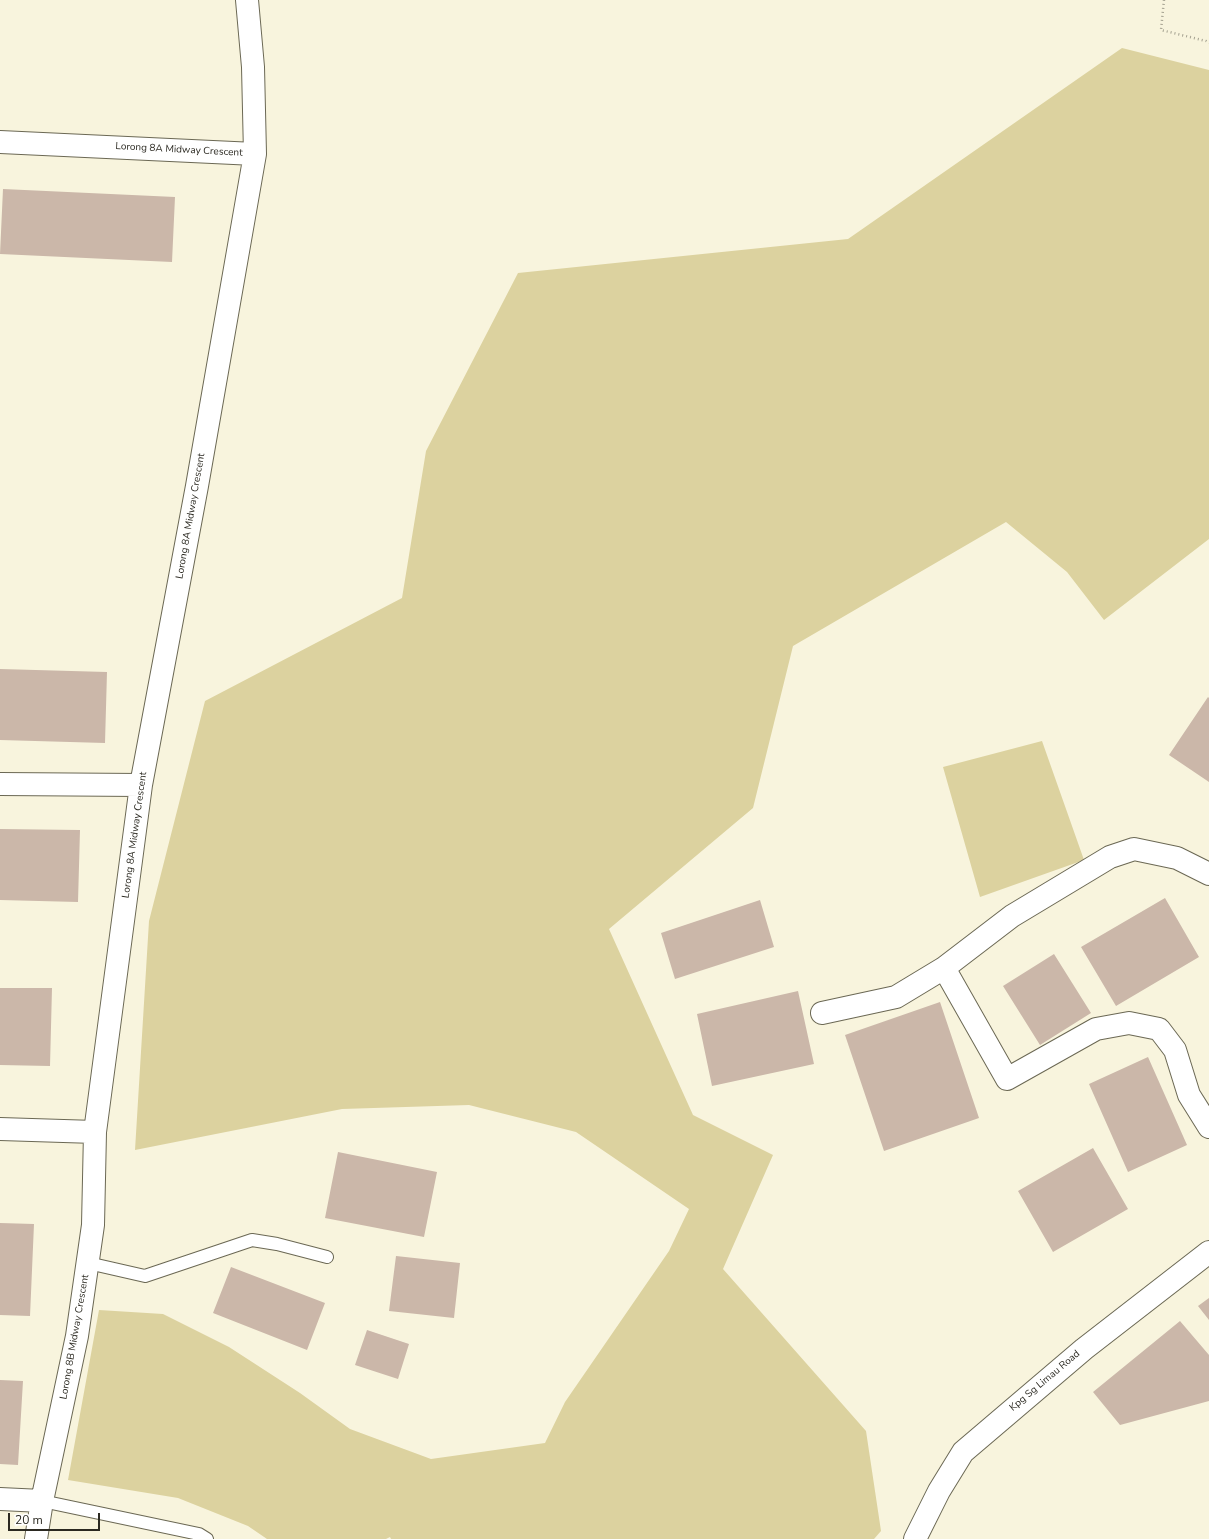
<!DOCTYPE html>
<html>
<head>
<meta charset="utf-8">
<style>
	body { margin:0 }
	#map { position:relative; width:1209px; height:1539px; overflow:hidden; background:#f8f4dd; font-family:"Nunito Sans",sans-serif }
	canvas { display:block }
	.scale { position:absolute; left:8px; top:1513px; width:92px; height:18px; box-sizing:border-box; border:2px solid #2b2921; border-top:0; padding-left:5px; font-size:12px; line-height:14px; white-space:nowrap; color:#2b2921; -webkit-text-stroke:3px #fff; paint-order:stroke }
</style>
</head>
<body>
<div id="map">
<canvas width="1209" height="1539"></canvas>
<div class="scale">20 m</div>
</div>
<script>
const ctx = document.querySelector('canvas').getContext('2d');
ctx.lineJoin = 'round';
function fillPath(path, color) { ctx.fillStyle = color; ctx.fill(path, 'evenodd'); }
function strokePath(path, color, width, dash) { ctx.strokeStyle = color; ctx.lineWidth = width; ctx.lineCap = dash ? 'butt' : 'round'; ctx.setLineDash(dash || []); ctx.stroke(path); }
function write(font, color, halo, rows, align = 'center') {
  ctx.font = font + ' "Nunito Sans",sans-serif'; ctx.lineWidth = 3; ctx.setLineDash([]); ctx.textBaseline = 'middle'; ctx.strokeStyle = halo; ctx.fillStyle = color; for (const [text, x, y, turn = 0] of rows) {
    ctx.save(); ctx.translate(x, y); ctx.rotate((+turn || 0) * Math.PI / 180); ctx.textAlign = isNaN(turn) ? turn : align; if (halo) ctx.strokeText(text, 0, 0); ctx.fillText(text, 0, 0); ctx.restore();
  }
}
fillPath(new Path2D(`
	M 1122,48 L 1209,70 L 1209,539 L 1104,620 L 1067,572 L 1006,522 L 793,646 L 753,808 L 609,929 L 693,1115 L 773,1155 L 723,1269 L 866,1431 L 881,1531 L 874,1539 L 391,1539 L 390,1537 L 386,1539 L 267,1539 L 248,1526 L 178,1498 L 68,1480 L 99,1310 L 163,1314 L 229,1347 L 300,1393 L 350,1429 L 431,1459 L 545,1443 L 565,1402 L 669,1251 L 689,1209 L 576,1132 L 469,1105 L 342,1109 L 135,1150 L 149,921 L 205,701 L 402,598 L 426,451 L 518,273 L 848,239 Z
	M 1042,741 L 1084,860 L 980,897 L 943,767 Z`), '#dcd29f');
fillPath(new Path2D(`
	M 3,189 L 175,197 L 172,262 L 0,254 Z
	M 0,669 L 107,672 L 105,743 L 0,740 Z
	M 1208,697 L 1209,698 L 1209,782 L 1169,755 Z
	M 0,829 L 80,830 L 78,902 L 0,900 Z
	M 1165,898 L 1199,957 L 1116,1006 L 1081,947 Z
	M 760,900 L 774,947 L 675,979 L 661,933 Z
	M 1054,954 L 1091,1013 L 1040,1045 L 1003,986 Z
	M 0,988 L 52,988 L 50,1066 L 0,1065 Z
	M 798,991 L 814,1064 L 712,1086 L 697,1014 Z
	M 940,1002 L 979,1118 L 884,1151 L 845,1035 Z
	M 1148,1057 L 1187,1145 L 1128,1172 L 1089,1084 Z
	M 1093,1148 L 1128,1209 L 1053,1252 L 1018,1191 Z
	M 338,1152 L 437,1172 L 424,1237 L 325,1218 Z
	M 0,1223 L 34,1224 L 30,1316 L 0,1315 Z
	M 396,1256 L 460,1263 L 454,1318 L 389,1311 Z
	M 231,1267 L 325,1303 L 307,1350 L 213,1313 Z
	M 1209,1298 L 1209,1320 L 1198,1306 Z
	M 1180,1321 L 1209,1355 L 1209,1401 L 1120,1425 L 1093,1392 Z
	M 367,1330 L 409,1344 L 398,1379 L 355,1365 Z
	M 0,1380 L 23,1381 L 18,1465 L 0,1464 Z`), '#cbb7a9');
const lane = new Path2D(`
	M 88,1263 L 145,1276 L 252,1240 L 277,1244 L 327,1257
	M 42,1501 L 199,1534 L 207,1539`);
const street = new Path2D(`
	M 0,142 L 255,154
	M 0,784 L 141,785
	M 944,968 L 1007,1079 L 1096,1029 L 1129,1023 L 1159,1029 L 1175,1050 L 1189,1095 L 1209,1127
	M 822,1013 L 896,997 L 944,968 L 1012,916 L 1110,857 L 1134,849 L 1177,858 L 1209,874
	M 0,1129 L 95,1132
	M 0,1499 L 42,1501
	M 36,1539 L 42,1501 L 77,1336 L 93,1225 L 95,1132 L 141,785 L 197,486 L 255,154 L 253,67 L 247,0`);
const secondary = new Path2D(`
	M 915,1539 L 939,1491 L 963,1452 L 1084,1349 L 1209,1252`);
strokePath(lane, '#6b6854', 14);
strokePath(street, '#6b6854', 24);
strokePath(secondary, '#6b6854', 24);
strokePath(new Path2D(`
	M 1164,0 L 1161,30 L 1206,41 L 1209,43`), '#a4a190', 2.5, [1, 3]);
strokePath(lane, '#fff', 12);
strokePath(street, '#fff', 22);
strokePath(secondary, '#fff', 22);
write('10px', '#2b2921', '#fff', [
	["Lorong 8A Midway Crescent",179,150,3],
	["Lorong 8A Midway Crescent",191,516,-80],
	["Lorong 8A Midway Crescent",135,835,-82],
	["Lorong 8B Midway Crescent",75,1337,-80],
	["Kpg Sg Limau Road",1045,1381,-40]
]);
</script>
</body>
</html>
